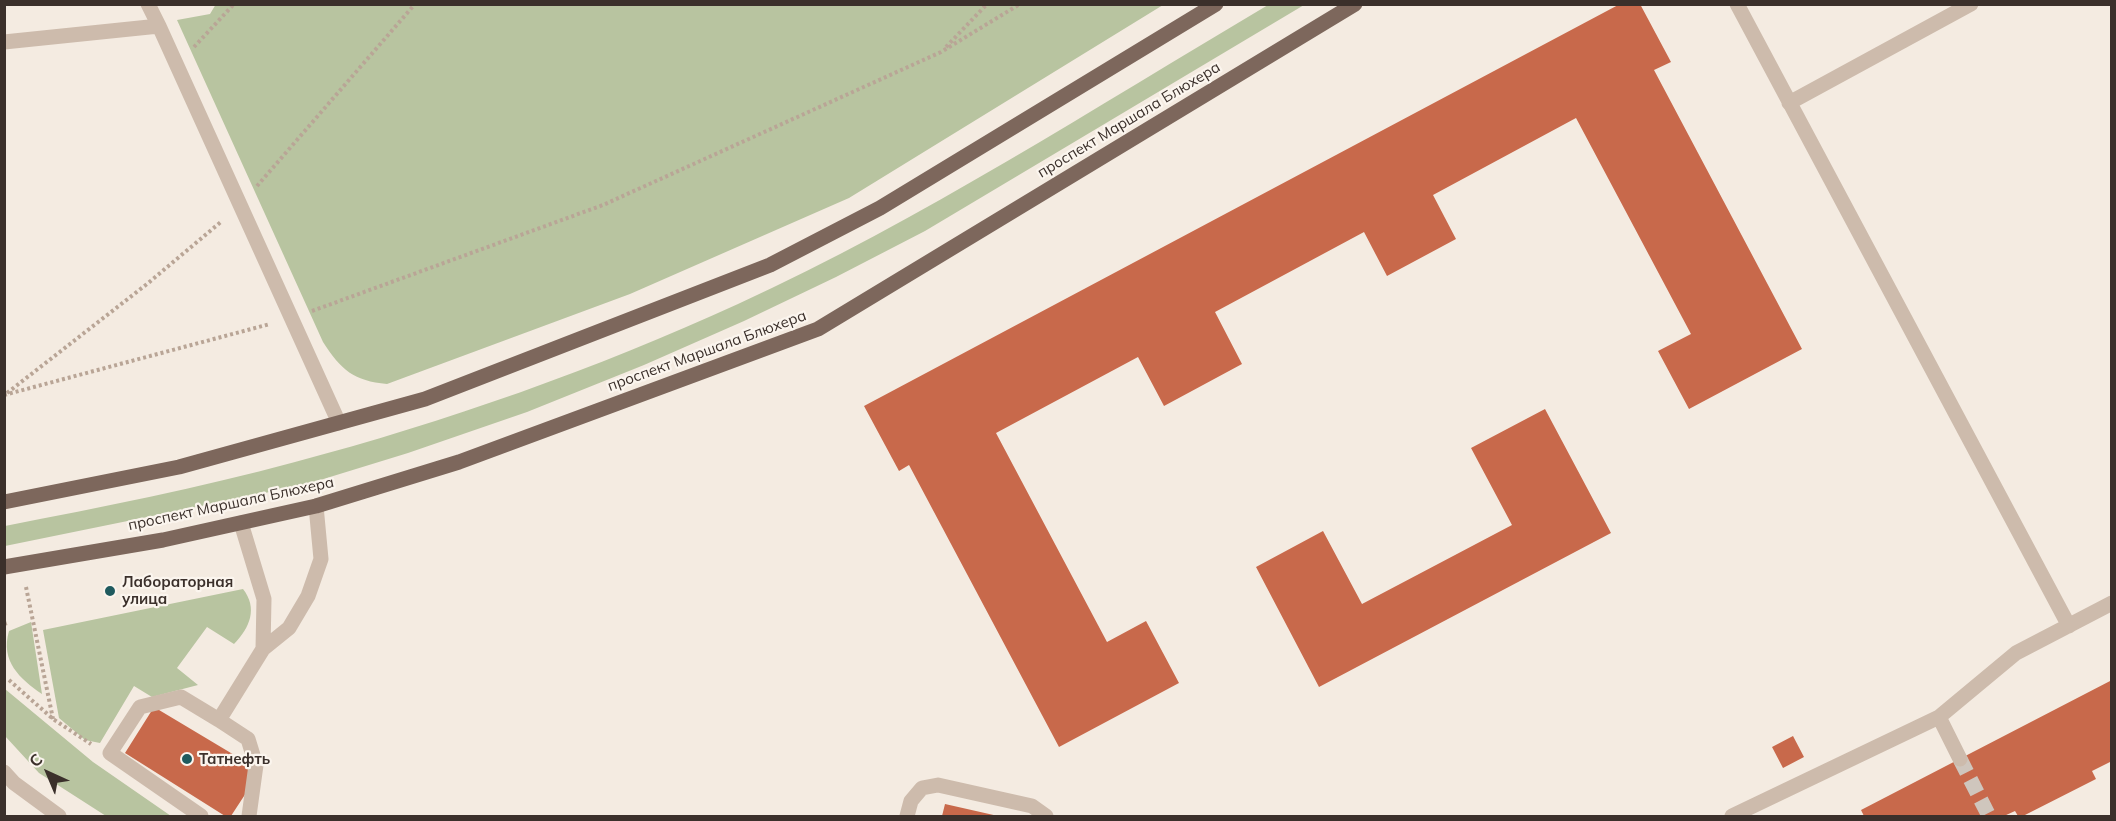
<!DOCTYPE html>
<html>
<head>
<meta charset="utf-8">
<style>
	body { margin:0 }
	#map { position:relative; width:2116px; height:821px; overflow:hidden; background:#f4ebe1; font-family:Mulish,sans-serif }
	canvas { display:block }
	.frame { position:absolute; inset:0; border:6px solid #3b302b; pointer-events:none }
	.north { position:absolute; left:18px; top:743px; width:60px; height:60px; -webkit-text-stroke:4px #fbf5ee; paint-order:stroke; rotate:316deg; font-size:16px; font-weight:700; line-height:24px; text-align:center; color:#3b302b }
	.north::after { content:''; display:block; margin:auto; width:21px; height:27px; background:#3b302b; clip-path:polygon(50% 0,100% 100%,50% 72%,0 100%) }
</style>
</head>
<body>
<div id="map">
<canvas width="2116" height="821"></canvas>
<div class="frame"></div>
<div class="north">С</div>
</div>
<script>
const ctx = document.querySelector('canvas').getContext('2d');
ctx.lineJoin = 'round';
function fillPath(path, color) { ctx.fillStyle = color; ctx.fill(path, 'evenodd'); }
function strokePath(path, color, width, dash) { ctx.strokeStyle = color; ctx.lineWidth = width; ctx.lineCap = dash ? 'butt' : 'round'; ctx.setLineDash(dash || []); ctx.stroke(path); }
function write(font, color, halo, rows, align = 'center') {
  ctx.font = font + ' Mulish,sans-serif'; ctx.lineWidth = 4.5; ctx.setLineDash([]); ctx.textBaseline = 'middle'; ctx.strokeStyle = halo; ctx.fillStyle = color; for (const [text, x, y, turn = 0] of rows) {
    ctx.save(); ctx.translate(x, y); ctx.rotate((+turn || 0) * Math.PI / 180); ctx.textAlign = isNaN(turn) ? turn : align; if (halo) ctx.strokeText(text, 0, 0); ctx.fillText(text, 0, 0); ctx.restore();
  }
}
fillPath(new Path2D(`
	M 216,4 L 1163,4 L 1163,5 L 849,198 L 630,294 L 387,384 C 354,381 341,370 323,342 L 177,20 L 210,14 Z
	M 1268,5 L 1304,5 L 925,231 L 836,277 L 744,321 L 644,365 L 527,412 L 408,453 L 304,485 L 5,546 L 5,526 C 102,507 199,488 295,462 C 446,422 596,369 738,304 C 923,219 1094,108 1268,5 Z
	M 243,589 C 258,608 250,628 234,644 L 207,627 L 177,668 L 198,685 L 152,697 L 134,686 L 100,743 L 85,740 L 59,718 L 43,630 Z
	M 31,622 L 42,694 C 20,679 0,661 9,631 Z
	M 5,689 L 93,762 L 171,816 L 106,816 L 39,773 L 5,736 Z`), '#b8c4a0');
fillPath(new Path2D(`
	M 1620,4 L 1640,4 L 1671,62 L 1654,70 L 1802,349 L 1689,409 L 1658,351 L 1691,334 L 1576,118 L 1433,195 L 1456,239 L 1387,276 L 1364,232 L 1215,312 L 1242,364 L 1164,406 L 1138,357 L 996,433 L 1107,642 L 1146,621 L 1179,683 L 1059,747 L 909,465 L 899,471 L 864,406 Z
	M 1545,409 L 1611,533 L 1319,687 L 1256,567 L 1323,531 L 1362,604 L 1512,525 L 1471,448 Z
	M 2112,680 L 2112,761 L 2092,771 L 2096,779 L 2023,816 L 2018,816 L 2015,811 L 2004,816 L 1864,816 L 1861,810 Z
	M 154,707 L 251,765 L 246,793 L 231,816 L 225,816 L 125,753 Z
	M 1793,736 L 1804,757 L 1783,768 L 1772,747 Z
	M 945,804 L 998,816 L 942,816 Z`), '#c8694b');
strokePath(new Path2D(`
	M 1960,759 L 1989,816`), '#cfc6bd', 15, [15, 8]);
strokePath(new Path2D(`
	M 194,47 L 234,4
	M 946,47 L 987,4
	M 257,186 L 415,4
	M 312,311 L 603,205 L 941,52 L 1020,4
	M 7,393 L 147,284 L 222,221
	M 4,395 L 270,324
	M 26,587 L 53,719
	M 4,624 L 7,623
	M 9,680 L 53,719 L 91,744`), '#b9a596', 4, [3, 3]);
strokePath(new Path2D(`
	M 1737,4 L 2069,626
	M 159,26 L 339,423
	M 4,42 L 159,26 L 148,4
	M 1789,103 L 1971,4
	M 241,523 L 264,599 L 263,649
	M 1939,717 L 1960,759
	M 4,772 L 14,783 L 59,816
	M 201,816 L 110,753 L 140,707 L 181,697 L 219,720
	M 249,816 L 256,765 L 248,739 L 219,720 L 263,649 L 289,628 L 308,596 L 321,559 L 316,506
	M 907,816 L 911,801 L 922,788 L 938,785 L 1032,806 L 1046,816
	M 1732,816 L 1939,717 L 2016,653 L 2112,603`), '#cdbbac', 15);
strokePath(new Path2D(`
	M 4,502 L 179,467 L 425,399 L 770,265 L 880,208 L 1216,4
	M 4,567 L 163,540 L 316,506 L 459,462 L 818,329 L 1355,4`), '#7d675c', 15);
for (const [x, y, r, color] of [
	[110,591,6,"#1f5a5e"],
	[187,759,6,"#1f5a5e"]
]) { const dot = new Path2D(); dot.arc(x, y, r, 0, 2 * Math.PI); ctx.fillStyle = color; ctx.fill(dot); strokePath(dot, '#fbf5ee', 2); }
write('15px', '#3b302b', '#fbf5ee', [
	["проспект Маршала Блюхера",1129,120,-31],
	["проспект Маршала Блюхера",707,351,-20],
	["проспект Маршала Блюхера",231,504,-12]
]);
write('bold 15px', '#3b302b', '#fbf5ee', [
	["Лабораторная",122,582],
	["улица",122,599],
	["Татнефть",199,759]
], 'left');
</script>
</body>
</html>
